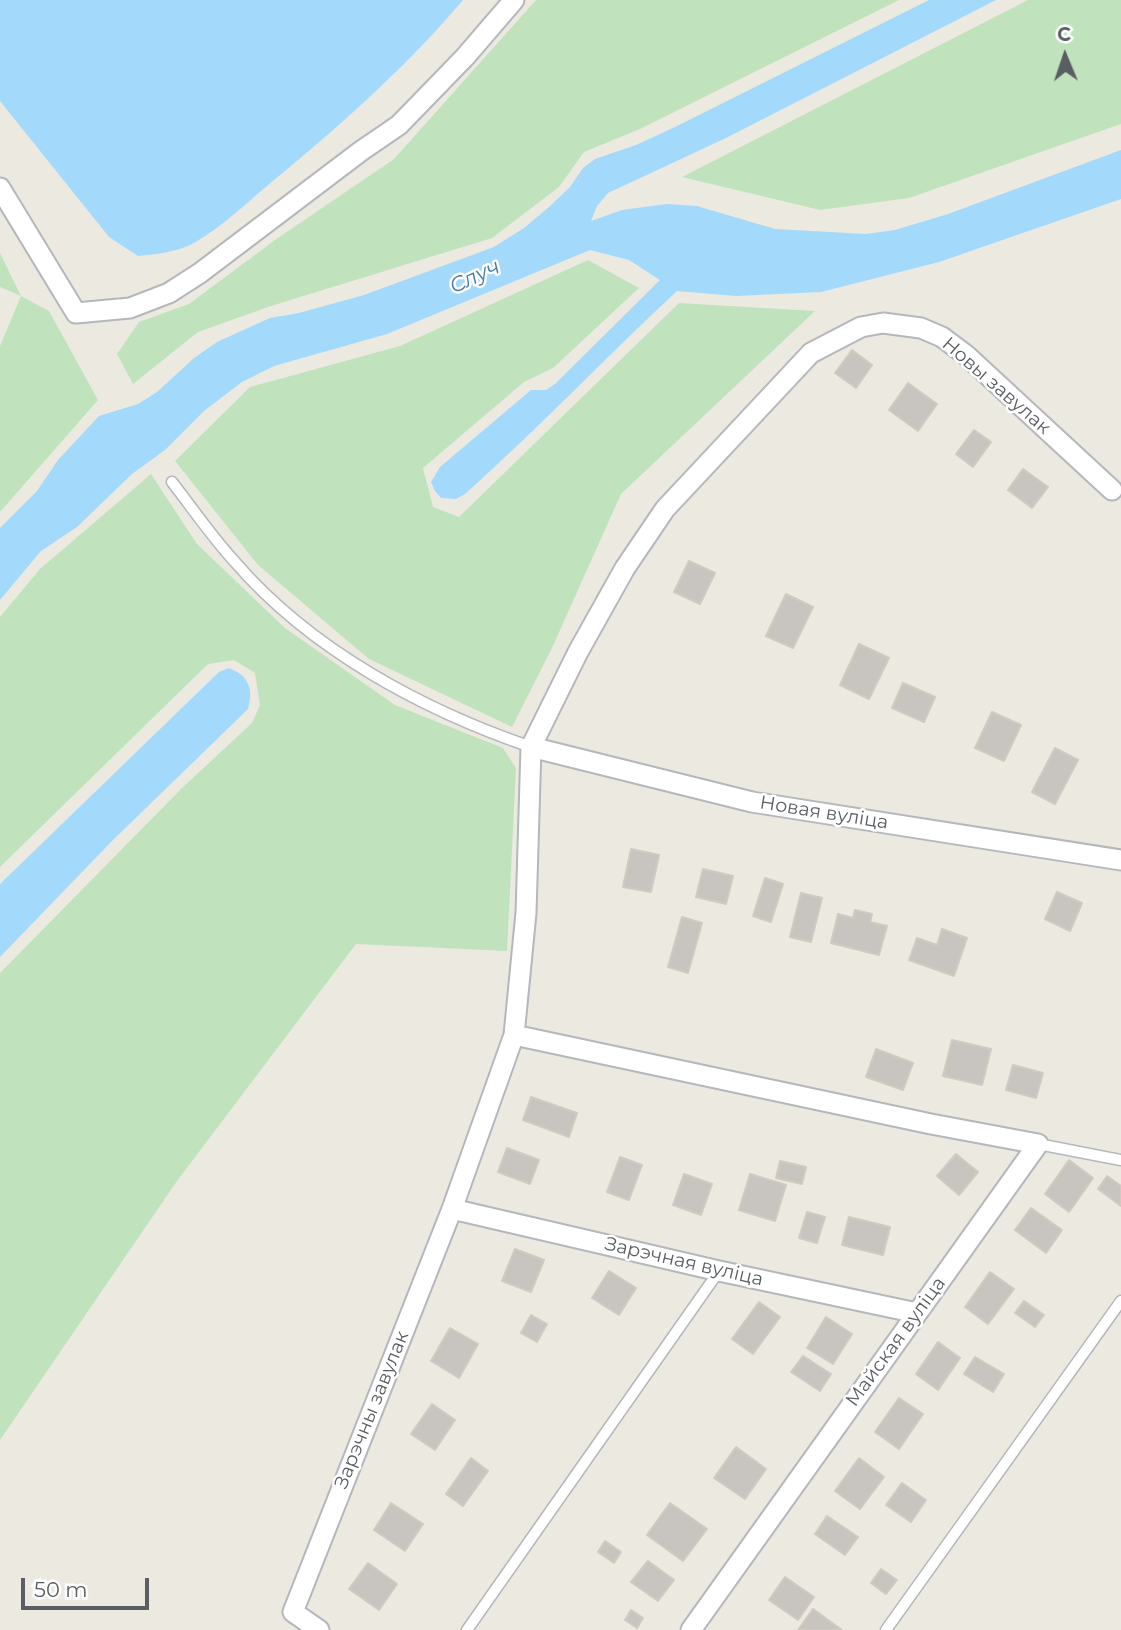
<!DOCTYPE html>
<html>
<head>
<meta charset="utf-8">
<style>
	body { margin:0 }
	#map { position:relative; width:1121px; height:1630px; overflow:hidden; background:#ece9e1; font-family:Montserrat,sans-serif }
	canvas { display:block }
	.north { position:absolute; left:1030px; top:21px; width:70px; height:70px; -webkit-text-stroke:5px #fff; paint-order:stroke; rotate:358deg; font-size:19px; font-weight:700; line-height:28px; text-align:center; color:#5a5e62 }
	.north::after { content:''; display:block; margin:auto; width:24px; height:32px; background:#5a5e62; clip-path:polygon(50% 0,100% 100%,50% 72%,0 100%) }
	.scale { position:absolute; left:21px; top:1578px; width:128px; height:32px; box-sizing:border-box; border:4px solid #5a5e62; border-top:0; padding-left:9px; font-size:21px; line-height:24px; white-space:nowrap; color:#5a5e62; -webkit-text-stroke:5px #fff; paint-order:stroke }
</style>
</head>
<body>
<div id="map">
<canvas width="1121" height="1630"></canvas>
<div class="north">С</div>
<div class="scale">50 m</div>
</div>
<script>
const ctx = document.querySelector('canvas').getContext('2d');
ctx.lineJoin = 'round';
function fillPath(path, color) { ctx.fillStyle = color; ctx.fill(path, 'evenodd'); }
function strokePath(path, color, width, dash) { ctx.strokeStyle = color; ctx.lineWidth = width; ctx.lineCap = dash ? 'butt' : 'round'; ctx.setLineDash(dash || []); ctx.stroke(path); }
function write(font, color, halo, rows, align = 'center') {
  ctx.font = font + ' Montserrat,sans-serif'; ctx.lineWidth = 5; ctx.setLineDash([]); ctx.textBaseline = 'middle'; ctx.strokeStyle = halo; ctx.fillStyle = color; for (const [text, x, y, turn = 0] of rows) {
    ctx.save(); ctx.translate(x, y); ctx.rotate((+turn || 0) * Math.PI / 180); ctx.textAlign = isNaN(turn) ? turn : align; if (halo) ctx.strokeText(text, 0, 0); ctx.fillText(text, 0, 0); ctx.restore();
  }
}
fillPath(new Path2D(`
	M 536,0 L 899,0 L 640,129 L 584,152 L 559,187 L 492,238 L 271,306 L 198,332 L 133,384 L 117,354 L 139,322 L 189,304 L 275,240 L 394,159 Z
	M 1028,0 L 1121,0 L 1121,124 L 909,198 L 820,210 L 682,177 Z
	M 0,253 L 21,296 L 49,311 L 98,400 L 0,512 L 0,346 L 21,296 L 0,287 Z
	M 588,260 L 639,288 L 553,368 L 524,382 L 423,468 L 433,507 L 459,517 L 679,303 L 815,311 L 621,494 L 552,648 L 512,727 L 369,659 L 258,565 L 175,461 L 250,387 L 400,346 Z
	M 151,474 L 197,544 L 285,628 L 395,705 L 503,748 L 516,768 L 507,951 L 356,944 L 177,1181 L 0,1440 L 0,973 L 183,787 L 252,723 L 260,705 L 255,673 L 234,660 L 208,664 L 0,867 L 0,617 L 40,569 Z`), '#c0e3be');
fillPath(new Path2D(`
	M 0,0 L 463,0 C 407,66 341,125 274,180 C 249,201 223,226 194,243 C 178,252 156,254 138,256 L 109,237 L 0,101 Z
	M 929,0 L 996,0 L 726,138 L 608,193 L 597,206 L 591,221 L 622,210 L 667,204 L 697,206 L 775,229 L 866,234 L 895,230 L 948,214 L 1121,150 L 1121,199 L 939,262 L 821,292 L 736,296 L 677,291 C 605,358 538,429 465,494 L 456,499 L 441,498 L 435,491 L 431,482 L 440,467 L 531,390 L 546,390 L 555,384 L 660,280 L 629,260 L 590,250 L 387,334 L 274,366 L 242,382 L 204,411 L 165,450 L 132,474 L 77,527 L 41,551 L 0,600 L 0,528 L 37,491 L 58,460 L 99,416 L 138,404 L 157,392 L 194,358 L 217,342 L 270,318 L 299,313 L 364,295 L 494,247 L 524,228 L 549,207 L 570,187 L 583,168 L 595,159 L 636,145 L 673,128 Z
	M 229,668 C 248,675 254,689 248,709 L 112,841 L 0,957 L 0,884 L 219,672 Z`), '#a3d9fb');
const building = new Path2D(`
	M 852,350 L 872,365 L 856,388 L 835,373 Z
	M 908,383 L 937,404 L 918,431 L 889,410 Z
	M 974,430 L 991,442 L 973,467 L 956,454 Z
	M 1023,469 L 1048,487 L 1032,508 L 1008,490 Z
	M 689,561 L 715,573 L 700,604 L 674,592 Z
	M 786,594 L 813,607 L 793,648 L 766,636 Z
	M 859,644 L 889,658 L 869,699 L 840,685 Z
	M 903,683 L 935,697 L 924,722 L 892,708 Z
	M 992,712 L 1021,725 L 1004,761 L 975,748 Z
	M 1055,748 L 1078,760 L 1055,804 L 1032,792 Z
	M 631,849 L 659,855 L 651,892 L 623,887 Z
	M 703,869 L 733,876 L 726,904 L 696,897 Z
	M 765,878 L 783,884 L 771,922 L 753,916 Z
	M 1057,892 L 1082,903 L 1070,931 L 1045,919 Z
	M 801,893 L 822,898 L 811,942 L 790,937 Z
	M 855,910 L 872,914 L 870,922 L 887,926 L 879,955 L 831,943 L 838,914 L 853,918 Z
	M 682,917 L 702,923 L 688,973 L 668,967 Z
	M 942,929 L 967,938 L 954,976 L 909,960 L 917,938 L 937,945 Z
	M 952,1040 L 991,1049 L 982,1085 L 943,1076 Z
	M 876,1049 L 913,1063 L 903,1090 L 866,1077 Z
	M 1013,1065 L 1043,1073 L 1036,1098 L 1006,1090 Z
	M 531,1097 L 577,1113 L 569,1137 L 523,1120 Z
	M 507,1148 L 539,1160 L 530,1184 L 498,1172 Z
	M 956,1154 L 978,1172 L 959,1195 L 937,1176 Z
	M 620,1157 L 642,1165 L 629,1200 L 607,1192 Z
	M 1069,1160 L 1093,1178 L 1069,1212 L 1045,1194 Z
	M 780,1161 L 806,1167 L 802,1184 L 776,1178 Z
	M 684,1174 L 712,1184 L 701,1215 L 673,1205 Z
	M 750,1174 L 786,1185 L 775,1221 L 739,1210 Z
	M 1107,1176 L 1121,1186 L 1121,1206 L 1098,1189 Z
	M 1031,1208 L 1062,1230 L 1046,1253 L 1015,1230 Z
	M 807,1212 L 825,1217 L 817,1243 L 799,1238 Z
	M 849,1217 L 890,1227 L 883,1255 L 842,1245 Z
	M 515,1249 L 544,1260 L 531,1292 L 502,1281 Z
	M 609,1271 L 636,1288 L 619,1315 L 592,1298 Z
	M 990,1272 L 1014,1289 L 988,1324 L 965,1307 Z
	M 1024,1301 L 1044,1315 L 1035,1327 L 1015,1313 Z
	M 759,1302 L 780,1317 L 753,1354 L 732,1339 Z
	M 531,1315 L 547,1324 L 537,1342 L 521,1333 Z
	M 826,1317 L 852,1334 L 833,1364 L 807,1348 Z
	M 450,1328 L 478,1344 L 459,1378 L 431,1361 Z
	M 938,1342 L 960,1358 L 938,1390 L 916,1374 Z
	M 803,1356 L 831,1374 L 820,1391 L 791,1372 Z
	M 975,1357 L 1004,1374 L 993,1392 L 964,1374 Z
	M 899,1398 L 923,1414 L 899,1449 L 875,1432 Z
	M 432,1404 L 455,1420 L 435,1450 L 411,1434 Z
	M 736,1447 L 766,1469 L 745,1499 L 714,1478 Z
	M 471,1458 L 488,1471 L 463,1506 L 446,1494 Z
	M 859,1458 L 884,1477 L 860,1509 L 835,1491 Z
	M 902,1483 L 926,1500 L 911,1522 L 886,1505 Z
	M 391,1503 L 423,1524 L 405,1551 L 374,1530 Z
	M 670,1503 L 707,1529 L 683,1561 L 647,1535 Z
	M 827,1516 L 858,1537 L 845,1555 L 815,1534 Z
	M 605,1541 L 621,1552 L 614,1563 L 598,1552 Z
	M 648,1561 L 674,1580 L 658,1601 L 631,1582 Z
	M 368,1563 L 397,1584 L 379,1610 L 349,1589 Z
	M 881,1569 L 897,1580 L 886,1594 L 871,1583 Z
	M 785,1577 L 814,1597 L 798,1620 L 769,1600 Z
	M 813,1609 L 842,1630 L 798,1630 Z
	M 631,1610 L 643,1618 L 637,1628 L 625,1620 Z`);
fillPath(building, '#c8c4bf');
strokePath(building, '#d0cac0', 2);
const service = new Path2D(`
	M 172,482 C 193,509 212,537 235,562 C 311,650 423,710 531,747
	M 1038,1144 L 1121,1160
	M 467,1630 L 719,1271
	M 886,1630 L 1121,1301`);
const minor = new Path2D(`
	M 0,188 L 76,313 L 130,308 L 169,293 L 200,273 L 361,151 L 399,125 L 465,57 L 514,0
	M 531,747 L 752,802 L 1121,860
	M 514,1035 L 931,1124 L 1038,1144 L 691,1630
	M 452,1209 L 719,1271 L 917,1313
	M 319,1630 L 293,1612 L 452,1209 L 514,1035 L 526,913 L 531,747 L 578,652 L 625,568 L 665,509 L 811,353 L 861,327 L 883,323 L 921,328 L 942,337 L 966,355 L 1112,490`);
strokePath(service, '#b4b7bb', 13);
strokePath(minor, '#b4b7bb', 23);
strokePath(service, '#fff', 10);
strokePath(minor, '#fff', 19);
write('19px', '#5a5e62', '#fff', [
	["Новы завулак",996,386,41],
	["Новая вуліца",824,813,9],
	["Зарэчная вуліца",684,1262,13],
	["Майская вуліца",896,1342,-54],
	["Зарэчны завулак",372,1410,-68]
]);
write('italic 21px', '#427aab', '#fff', [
	["Случ",475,277,-25]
]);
</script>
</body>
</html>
